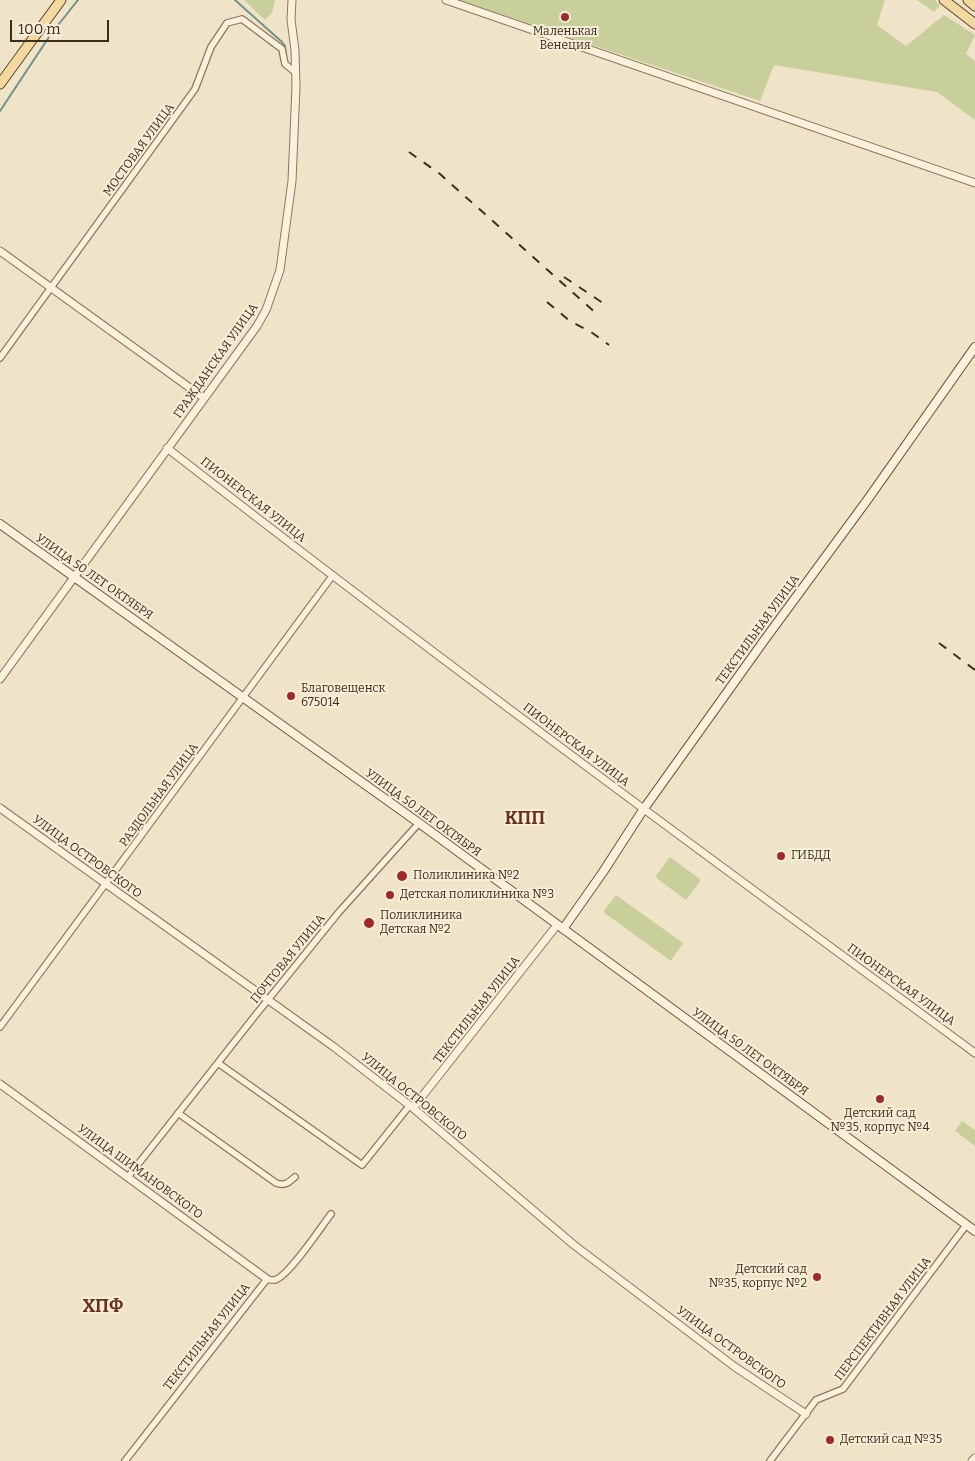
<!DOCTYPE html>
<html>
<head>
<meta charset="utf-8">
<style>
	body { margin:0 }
	#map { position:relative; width:975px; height:1461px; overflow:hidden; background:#f0e4c8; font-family:Bitter,serif }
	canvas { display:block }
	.scale { position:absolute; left:10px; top:20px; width:99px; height:22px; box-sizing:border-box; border:2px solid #3d2e20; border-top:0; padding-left:6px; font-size:15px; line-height:18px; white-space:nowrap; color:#3d2e20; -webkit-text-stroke:4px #f7eed8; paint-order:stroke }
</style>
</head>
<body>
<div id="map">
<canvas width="975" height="1461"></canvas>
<div class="scale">100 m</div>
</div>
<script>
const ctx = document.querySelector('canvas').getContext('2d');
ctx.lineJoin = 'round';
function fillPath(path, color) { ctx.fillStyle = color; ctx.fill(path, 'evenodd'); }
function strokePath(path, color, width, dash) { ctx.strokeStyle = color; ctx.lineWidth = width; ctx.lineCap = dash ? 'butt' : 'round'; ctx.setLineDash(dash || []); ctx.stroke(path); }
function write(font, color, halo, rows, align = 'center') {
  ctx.font = font + ' Bitter,serif'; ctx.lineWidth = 4; ctx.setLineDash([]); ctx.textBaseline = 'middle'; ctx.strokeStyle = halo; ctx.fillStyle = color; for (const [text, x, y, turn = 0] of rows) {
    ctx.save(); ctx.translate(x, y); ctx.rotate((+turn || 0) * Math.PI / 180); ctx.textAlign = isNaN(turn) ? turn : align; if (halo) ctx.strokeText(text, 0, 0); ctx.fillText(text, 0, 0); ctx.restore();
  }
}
fillPath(new Path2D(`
	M 244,0 L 275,0 L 272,13 L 265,20 Z
	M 457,0 L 885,0 L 877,25 L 906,46 L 944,15 L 975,35 L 966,54 L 975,61 L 975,120 L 937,92 L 774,65 L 760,101 Z
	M 917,0 L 935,0 L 940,6 L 934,12 Z
	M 670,857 L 701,880 L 686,900 L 655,877 Z
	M 616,895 L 683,943 L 671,961 L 603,912 Z
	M 962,1121 L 975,1130 L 975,1146 L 955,1131 Z`), '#c9cf9b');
strokePath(new Path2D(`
	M 235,0 L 282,42 L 285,46 L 286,55
	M 0,111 L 51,34 L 78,0`), '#6f938a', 2);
const minor = new Path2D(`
	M 0,358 L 195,89 L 211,47 L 227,23 L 242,19 L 282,49 L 285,64 L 295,72
	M 0,1027 L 333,575
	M 218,1063 L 362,1165 L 410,1105
	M 178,1113 L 276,1183 C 285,1186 288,1183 295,1177
	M 128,1177 L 254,1017 L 339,912 L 419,823
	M 125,1461 L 267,1279 C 269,1280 273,1280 275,1280 C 289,1276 321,1227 331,1214
	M 770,1461 L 816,1400 L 843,1389 L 967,1224`);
const tertiary = new Path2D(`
	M 446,0 L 975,183
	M 0,251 L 204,398
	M 167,448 C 433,655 704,854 975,1053
	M 0,679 L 257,326 L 266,310 L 280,270 L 292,181 L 296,87 L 295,50 L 291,20 L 292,0
	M 0,808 L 334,1047 L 413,1108 L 574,1245 L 735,1367 L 806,1414
	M 0,1084 L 267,1279
	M 413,1108 L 557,925
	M 972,1461 L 975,1458`);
const secondary = new Path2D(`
	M 0,524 L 419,823 L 975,1231
	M 563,929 L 603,872 L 643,810 L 763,642 L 868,499 L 975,347`);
const primary = new Path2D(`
	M 944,0 L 975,24
	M 968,0 L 975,6
	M 0,84 L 61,0`);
strokePath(minor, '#8d765c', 8);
strokePath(tertiary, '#8d765c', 9);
strokePath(secondary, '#6f573f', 10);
strokePath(primary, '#5b4430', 11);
strokePath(minor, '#faf1dc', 5.5);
strokePath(tertiary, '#faf1dc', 7);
strokePath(secondary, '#faf1dc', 8);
strokePath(primary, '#f3d9a0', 9);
strokePath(new Path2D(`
	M 409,152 L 440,174 L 598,315
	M 564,277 L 606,305
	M 547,302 L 570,321 L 591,332 L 609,345
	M 939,643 L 975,670`), '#3d2e20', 2, [9, 9]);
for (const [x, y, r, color] of [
	[565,17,5,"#9e2a2b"],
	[291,696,5,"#9e2a2b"],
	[781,856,5,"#9e2a2b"],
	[402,876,6,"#9e2a2b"],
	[390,895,5,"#9e2a2b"],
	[369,923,6,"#9e2a2b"],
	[880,1099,5,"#9e2a2b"],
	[817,1277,5,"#9e2a2b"],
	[830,1440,5,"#9e2a2b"]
]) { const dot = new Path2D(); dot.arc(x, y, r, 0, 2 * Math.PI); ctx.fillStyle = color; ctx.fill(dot); strokePath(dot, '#f7eed8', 2); }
write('12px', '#3d2e20', '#f7eed8', [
	["Маленькая",565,32,"center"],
	["Венеция",565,46,"center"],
	["Благовещенск",301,689],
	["675014",301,703],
	["ГИБДД",791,856],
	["Поликлиника №2",413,876],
	["Детская поликлиника №3",400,895],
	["Поликлиника",380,916],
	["Детская №2",380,930],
	["Детский сад",880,1114,"center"],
	["№35, корпус №4",880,1128,"center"],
	["Детский сад",807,1270,"right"],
	["№35, корпус №2",807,1284,"right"],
	["Детский сад №35",840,1440]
], 'left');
write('12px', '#3d2e20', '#f7eed8', [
	["МОСТОВАЯ УЛИЦА",139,150,-54],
	["ГРАЖДАНСКАЯ УЛИЦА",216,361,-55],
	["ПИОНЕРСКАЯ УЛИЦА",253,500,38],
	["УЛИЦА 50 ЛЕТ ОКТЯБРЯ",94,577,35],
	["ТЕКСТИЛЬНАЯ УЛИЦА",758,630,-54],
	["ПИОНЕРСКАЯ УЛИЦА",576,745,37],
	["РАЗДОЛЬНАЯ УЛИЦА",159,795,-54],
	["УЛИЦА 50 ЛЕТ ОКТЯБРЯ",423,813,36],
	["УЛИЦА ОСТРОВСКОГО",87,857,36],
	["ПОЧТОВАЯ УЛИЦА",288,959,-51],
	["ПИОНЕРСКАЯ УЛИЦА",901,985,36],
	["ТЕКСТИЛЬНАЯ УЛИЦА",477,1010,-52],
	["УЛИЦА 50 ЛЕТ ОКТЯБРЯ",750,1052,36],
	["УЛИЦА ОСТРОВСКОГО",414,1097,39],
	["УЛИЦА ШИМАНОВСКОГО",140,1172,36],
	["ПЕРСПЕКТИВНАЯ УЛИЦА",883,1319,-53],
	["ТЕКСТИЛЬНАЯ УЛИЦА",207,1337,-52],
	["УЛИЦА ОСТРОВСКОГО",731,1348,36]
]);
write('bold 18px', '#6b2e1e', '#f7eed8', [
	["КПП",525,819],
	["ХПФ",103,1307]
]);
</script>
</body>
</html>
